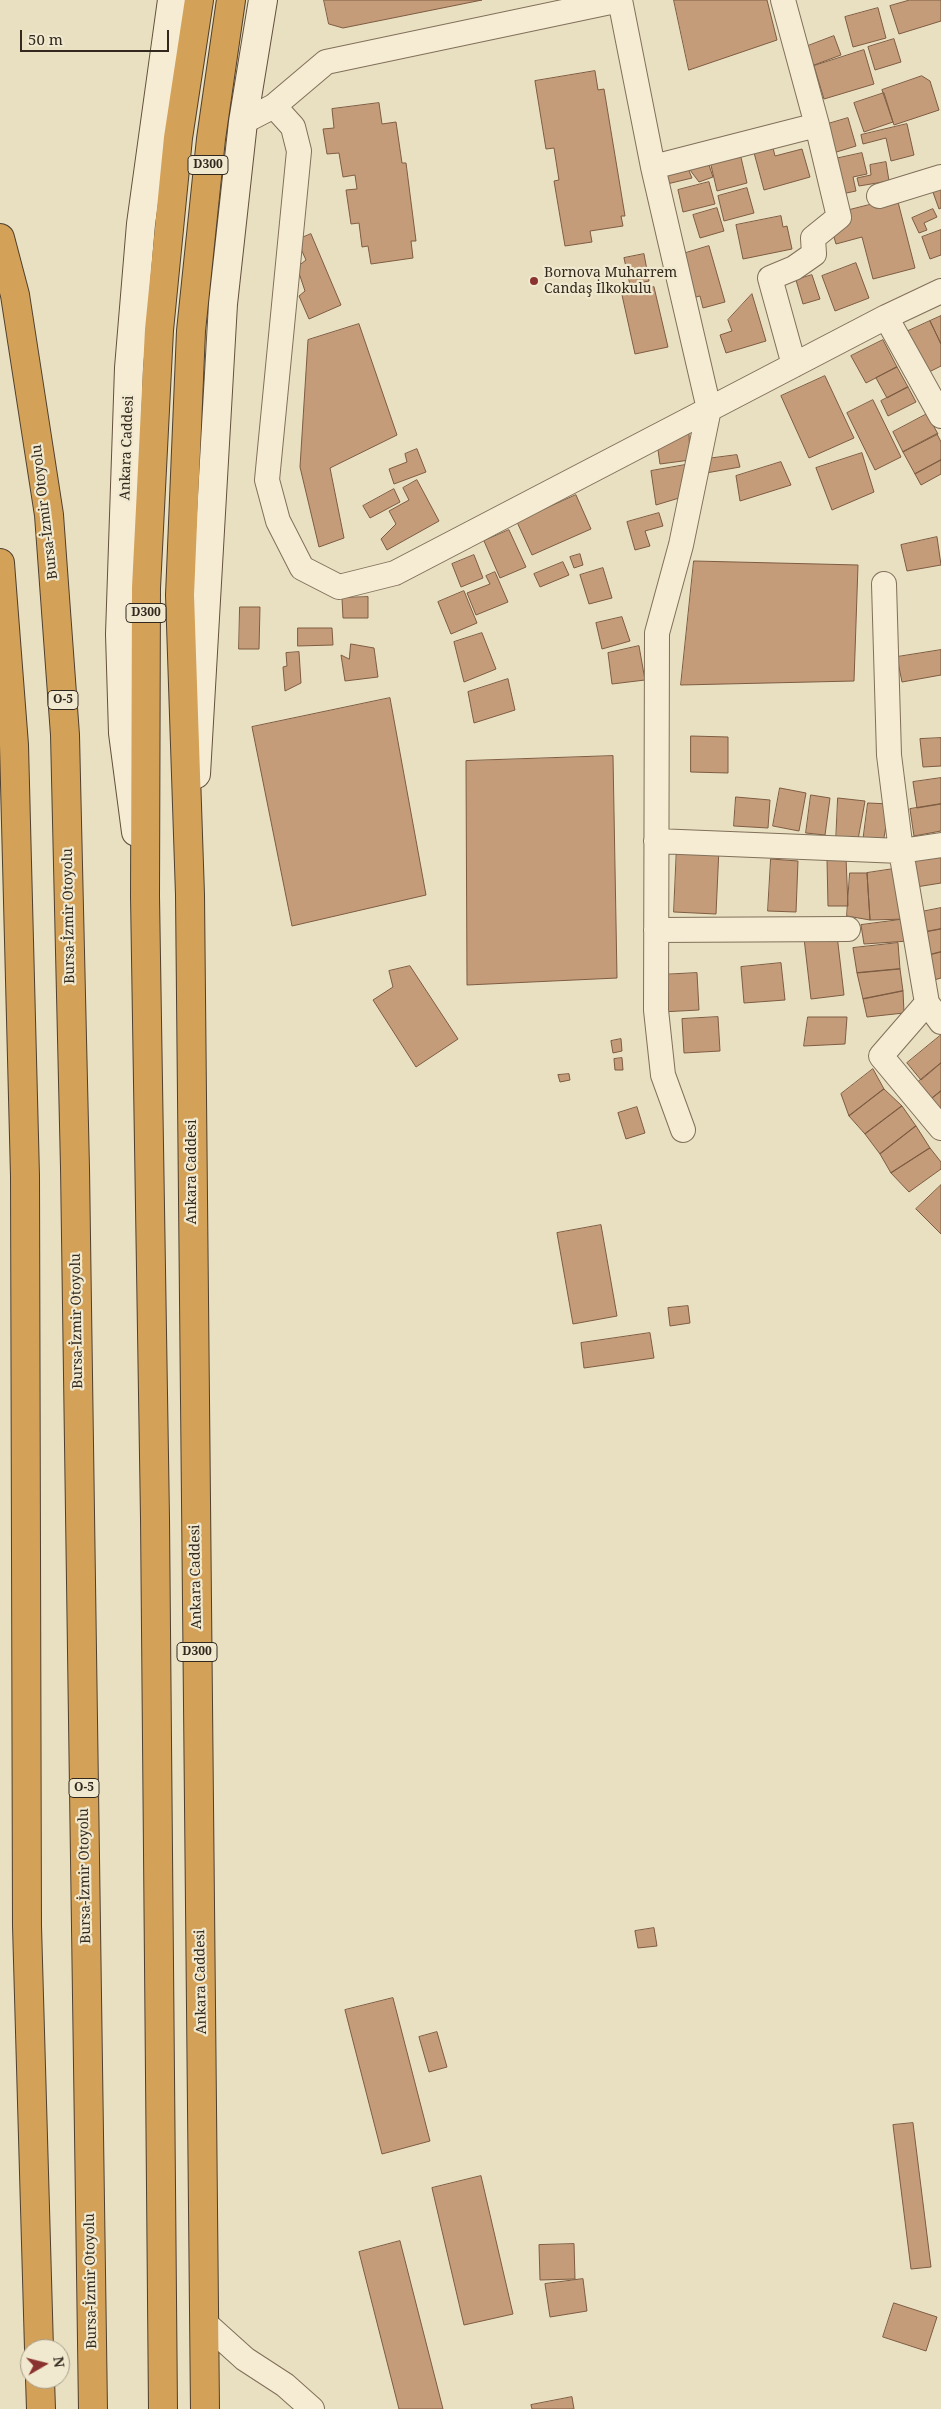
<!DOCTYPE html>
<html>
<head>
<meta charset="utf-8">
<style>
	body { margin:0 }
	#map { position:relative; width:941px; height:2409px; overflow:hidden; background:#e9dfc1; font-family:"Noto Serif",serif }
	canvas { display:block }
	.north { position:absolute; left:20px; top:2339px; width:50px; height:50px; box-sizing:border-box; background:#f1e9cf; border:1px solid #a59c88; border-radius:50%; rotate:82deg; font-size:14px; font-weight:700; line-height:20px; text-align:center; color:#32281d }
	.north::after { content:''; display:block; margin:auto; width:18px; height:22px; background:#8a322f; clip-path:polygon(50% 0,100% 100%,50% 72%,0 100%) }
	.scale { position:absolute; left:20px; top:30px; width:149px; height:22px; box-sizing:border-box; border:2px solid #32281d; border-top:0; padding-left:6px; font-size:15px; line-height:18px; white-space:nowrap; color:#32281d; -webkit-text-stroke:4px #f1e9cf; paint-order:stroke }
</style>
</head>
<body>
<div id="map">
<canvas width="941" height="2409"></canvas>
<div class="north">N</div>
<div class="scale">50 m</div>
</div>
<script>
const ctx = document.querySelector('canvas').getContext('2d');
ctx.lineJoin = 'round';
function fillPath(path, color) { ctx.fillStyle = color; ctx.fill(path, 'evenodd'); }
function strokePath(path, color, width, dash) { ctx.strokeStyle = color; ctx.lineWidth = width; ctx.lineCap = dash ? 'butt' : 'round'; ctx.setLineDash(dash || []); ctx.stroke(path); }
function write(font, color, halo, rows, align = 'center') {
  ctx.font = font + ' "Noto Serif",serif'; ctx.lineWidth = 4.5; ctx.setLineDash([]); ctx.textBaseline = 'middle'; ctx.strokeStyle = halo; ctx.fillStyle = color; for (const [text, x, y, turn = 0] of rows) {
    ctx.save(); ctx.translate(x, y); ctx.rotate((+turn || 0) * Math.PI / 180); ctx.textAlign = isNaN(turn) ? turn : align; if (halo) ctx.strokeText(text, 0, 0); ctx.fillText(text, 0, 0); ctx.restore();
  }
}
const building = new Path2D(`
	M 324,0 L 482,0 L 343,28 L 329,24 Z
	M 674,0 L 767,0 L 777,40 L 689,70 Z
	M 910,0 L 941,0 L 941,21 L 899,34 L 890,6 Z
	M 878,8 L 886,38 L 853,47 L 845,17 Z
	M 834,36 L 841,55 L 806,68 L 800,49 Z
	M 894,39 L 901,62 L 875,70 L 868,47 Z
	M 864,50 L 874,84 L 824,99 L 814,66 Z
	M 595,71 L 598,90 L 604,89 L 625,216 L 621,216 L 623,226 L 590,231 L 592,242 L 565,246 L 554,181 L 559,180 L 554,148 L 546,149 L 535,81 Z
	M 922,76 L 930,81 L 939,110 L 894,125 L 882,90 Z
	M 884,93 L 893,122 L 864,132 L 854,103 Z
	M 379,103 L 382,124 L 396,122 L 402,163 L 406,163 L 416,241 L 411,241 L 413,258 L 371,264 L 368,246 L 362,247 L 359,223 L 351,224 L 346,190 L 357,189 L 355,175 L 343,177 L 339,153 L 327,154 L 323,129 L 334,128 L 332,109 Z
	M 848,118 L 856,146 L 830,154 L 821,126 Z
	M 907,124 L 914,155 L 891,161 L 886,138 L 863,144 L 861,135 Z
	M 772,144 L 775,156 L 802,149 L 810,177 L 764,190 L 753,149 Z
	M 703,147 L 713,177 L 699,182 L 687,166 Z
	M 739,149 L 747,183 L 717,191 L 710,161 Z
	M 862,153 L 867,174 L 853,177 L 856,191 L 837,195 L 830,160 Z
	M 664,158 L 687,166 L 692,178 L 663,185 Z
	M 886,162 L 889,181 L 859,186 L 857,178 L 871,175 L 870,165 Z
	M 941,180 L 941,208 L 939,209 L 930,184 Z
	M 709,182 L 715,204 L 683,212 L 678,190 Z
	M 747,188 L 754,213 L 724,221 L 718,196 Z
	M 897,198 L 915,268 L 873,279 L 862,237 L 836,244 L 831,227 L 841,212 Z
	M 717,208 L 724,231 L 700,238 L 693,215 Z
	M 933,209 L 937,217 L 924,223 L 927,230 L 919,233 L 912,218 Z
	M 781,216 L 783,227 L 787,226 L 792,249 L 743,259 L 736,225 Z
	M 941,230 L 941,255 L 930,259 L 922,237 Z
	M 311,234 L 341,305 L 309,319 L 299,296 L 305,291 L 297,267 L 306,260 L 297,240 Z
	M 709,246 L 725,302 L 703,308 L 700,296 L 688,299 L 676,256 Z
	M 644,254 L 649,281 L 630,285 L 624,258 Z
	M 856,263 L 869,298 L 835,311 L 822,276 Z
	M 812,275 L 820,299 L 803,304 L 796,280 Z
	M 654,287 L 668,347 L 635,354 L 622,295 Z
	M 752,294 L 766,341 L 726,353 L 720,335 L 732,331 L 728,320 Z
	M 941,316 L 941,344 L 930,321 Z
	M 930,321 L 941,344 L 941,366 L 925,374 L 906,332 Z
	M 359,324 L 397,435 L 330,468 L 344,538 L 319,547 L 300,467 L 308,340 Z
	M 883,340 L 897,367 L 866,383 L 851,356 Z
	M 897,367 L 908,387 L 887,398 L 876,378 Z
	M 825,376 L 854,438 L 809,458 L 781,396 Z
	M 908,387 L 916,402 L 888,416 L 881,401 Z
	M 873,400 L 901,457 L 875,470 L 847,413 Z
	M 927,414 L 938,434 L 903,452 L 893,432 Z
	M 689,434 L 690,460 L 660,464 L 657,443 Z
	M 937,434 L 941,442 L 941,460 L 915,474 L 903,452 Z
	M 417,449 L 426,472 L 394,484 L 389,469 L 407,462 L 405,454 Z
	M 862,453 L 874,492 L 832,510 L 816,468 Z
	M 737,455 L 740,467 L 706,473 L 706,459 Z
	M 941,460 L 941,474 L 921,485 L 915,474 Z
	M 781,462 L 791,485 L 740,501 L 736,476 Z
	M 685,465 L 689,495 L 656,505 L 651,471 Z
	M 417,480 L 439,521 L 387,550 L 381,539 L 396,524 L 389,511 L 409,500 L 403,488 Z
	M 394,489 L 400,502 L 370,518 L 363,506 Z
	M 576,495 L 591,529 L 532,555 L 517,522 Z
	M 659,513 L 663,526 L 645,531 L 650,546 L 635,550 L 627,522 Z
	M 509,530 L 526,567 L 500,578 L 484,541 Z
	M 937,537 L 941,565 L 907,571 L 901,545 Z
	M 580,554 L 583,565 L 574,568 L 570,557 Z
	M 474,555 L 483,578 L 461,587 L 452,564 Z
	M 694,561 L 858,565 L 854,681 L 681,685 Z
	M 563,562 L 569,575 L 540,587 L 534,574 Z
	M 603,568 L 612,598 L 589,604 L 580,575 Z
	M 495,572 L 508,602 L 476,615 L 467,593 L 490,584 L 486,576 Z
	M 464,591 L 477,623 L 451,634 L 438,602 Z
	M 368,597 L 368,618 L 343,618 L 342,598 Z
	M 240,607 L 260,607 L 259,649 L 239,649 Z
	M 622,617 L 630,641 L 602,649 L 596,623 Z
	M 298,628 L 332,628 L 333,645 L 298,646 Z
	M 482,633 L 496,669 L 464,682 L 454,642 Z
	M 351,644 L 374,648 L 378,677 L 345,681 L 341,655 L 349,659 Z
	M 639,646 L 645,680 L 612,684 L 608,653 Z
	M 941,650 L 941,675 L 902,682 L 897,657 Z
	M 299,652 L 301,683 L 285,691 L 283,667 L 287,666 L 286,653 Z
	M 508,679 L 515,710 L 474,723 L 468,692 Z
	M 390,698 L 426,895 L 292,926 L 252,727 Z
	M 691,736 L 728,737 L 728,773 L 691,772 Z
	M 941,738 L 941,766 L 923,767 L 920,739 Z
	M 613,756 L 617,978 L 467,985 L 466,761 Z
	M 941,778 L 941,804 L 917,808 L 913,782 Z
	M 780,788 L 806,793 L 799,831 L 773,826 Z
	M 811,795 L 830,798 L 825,835 L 806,833 Z
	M 736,797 L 770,800 L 768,828 L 734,826 Z
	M 838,798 L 865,801 L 857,845 L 836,842 Z
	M 868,803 L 890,804 L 883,843 L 863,842 Z
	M 941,804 L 941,831 L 914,836 L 910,809 Z
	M 677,845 L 719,848 L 716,914 L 674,912 Z
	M 941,850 L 941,883 L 916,887 L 911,855 Z
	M 846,858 L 848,906 L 828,906 L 827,859 Z
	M 771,859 L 798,861 L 796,912 L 768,911 Z
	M 900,868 L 907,919 L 870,920 L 867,873 Z
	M 850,873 L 867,873 L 870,920 L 847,916 Z
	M 941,908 L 941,929 L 925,932 L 921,912 Z
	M 907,919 L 909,941 L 864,944 L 861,925 Z
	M 941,929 L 941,952 L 929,955 L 925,932 Z
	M 837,935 L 844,995 L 811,999 L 804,938 Z
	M 898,943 L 900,969 L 857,973 L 853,948 Z
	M 941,952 L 941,978 L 934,980 L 929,955 Z
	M 781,963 L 785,1000 L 744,1003 L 741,967 Z
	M 410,966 L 458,1039 L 416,1067 L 373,1000 L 393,987 L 389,971 Z
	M 900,969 L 903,991 L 863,999 L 857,973 Z
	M 697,973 L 699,1010 L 661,1012 L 659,975 Z
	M 903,991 L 904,1013 L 867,1017 L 863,999 Z
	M 718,1017 L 720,1051 L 684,1053 L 682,1019 Z
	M 808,1017 L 847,1017 L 845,1044 L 804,1046 Z
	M 941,1035 L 941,1063 L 921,1080 L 907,1063 Z
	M 621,1039 L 622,1051 L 613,1053 L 611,1041 Z
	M 622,1058 L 623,1070 L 615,1070 L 614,1059 Z
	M 941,1063 L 941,1091 L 931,1099 L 918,1082 Z
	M 873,1069 L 884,1089 L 849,1116 L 841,1094 Z
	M 569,1074 L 570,1080 L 560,1082 L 558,1075 Z
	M 884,1089 L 902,1106 L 865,1134 L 849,1116 Z
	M 941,1091 L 941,1114 L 930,1100 Z
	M 902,1106 L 916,1126 L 880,1154 L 865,1134 Z
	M 637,1107 L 645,1133 L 626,1139 L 618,1113 Z
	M 916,1126 L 930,1148 L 891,1173 L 880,1154 Z
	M 930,1148 L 941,1162 L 941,1169 L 909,1192 L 891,1173 Z
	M 941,1185 L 941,1234 L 916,1209 Z
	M 601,1225 L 617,1316 L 573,1324 L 557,1233 Z
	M 688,1306 L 690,1323 L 670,1326 L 668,1308 Z
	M 650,1333 L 654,1358 L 584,1368 L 581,1343 Z
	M 654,1928 L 657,1946 L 638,1948 L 635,1931 Z
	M 393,1998 L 430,2141 L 382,2154 L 345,2010 Z
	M 437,2032 L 447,2067 L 429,2072 L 419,2037 Z
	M 913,2123 L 931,2267 L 911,2269 L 893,2125 Z
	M 481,2176 L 513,2314 L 464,2325 L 432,2188 Z
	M 400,2241 L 443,2409 L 399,2409 L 359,2252 Z
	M 574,2244 L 575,2279 L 540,2280 L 539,2245 Z
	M 583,2279 L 587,2311 L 550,2317 L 545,2284 Z
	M 894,2303 L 937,2317 L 926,2351 L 883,2337 Z
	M 572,2397 L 574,2409 L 532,2409 L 531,2405 Z`);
fillPath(building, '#c49c79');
strokePath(building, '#7e5c42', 1);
const street = new Path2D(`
	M 620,0 L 653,167 L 709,409 L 681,545 L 657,633 L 656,1010 L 663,1075 L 683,1130
	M 274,106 L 326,62 L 620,0
	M 243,122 L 274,106 L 293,127 L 299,151 L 267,480 L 278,521 L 302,568 L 339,587 L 395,573 L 886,317 L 941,291
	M 653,167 L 817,125 L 783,0
	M 879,196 L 941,177
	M 886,317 L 941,416
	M 794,365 L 770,278 L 794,268 L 814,254 L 813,238 L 839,217 L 817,125
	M 884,584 L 889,755 L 901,851 L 927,1003 L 941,1022
	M 656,841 L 901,851 L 941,845
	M 656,930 L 848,929
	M 927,1003 L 881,1056 L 941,1128
	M 205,2323 L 245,2359 L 285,2385 L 312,2409`);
const secondary = new Path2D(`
	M 196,774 L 223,304 L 243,122 L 263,0
	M 136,832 L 123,733 L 120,634 L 129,368 L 141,224 L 172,0`);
const highway = new Path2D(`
	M 0,238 L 15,295 L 49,515 L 65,735 L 75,1168 L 93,2409
	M 0,563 L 14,745 L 25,1176 L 27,1926 L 39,2349
	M 40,2379 L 41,2409
	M 163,2409 L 155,1518 L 145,896 L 146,588 L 159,330 L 178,138 L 199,0
	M 205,2409 L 190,895 L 180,595 L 191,331 L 211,139 L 231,0`);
strokePath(street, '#81705a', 26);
strokePath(secondary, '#63513d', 30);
strokePath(highway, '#4f3f2e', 30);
strokePath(street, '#f5ecd3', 24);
strokePath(secondary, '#f5ecd3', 28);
strokePath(highway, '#d3a157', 28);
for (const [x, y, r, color] of [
	[534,281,5,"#8a322f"]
]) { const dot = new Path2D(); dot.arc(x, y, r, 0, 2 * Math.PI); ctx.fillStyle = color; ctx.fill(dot); strokePath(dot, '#f1e9cf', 2); }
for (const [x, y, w] of [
	[208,165,40],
	[146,613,40],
	[63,700,30],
	[197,1652,40],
	[84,1788,30]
]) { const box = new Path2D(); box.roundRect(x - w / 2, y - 9.5, w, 19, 4); ctx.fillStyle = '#f1e9cf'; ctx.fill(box); strokePath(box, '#32281d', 1); }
write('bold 12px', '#32281d', null, [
	["D300",208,165],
	["D300",146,613],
	["O-5",63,700],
	["D300",197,1652],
	["O-5",84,1788]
]);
write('14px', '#32281d', '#f1e9cf', [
	["Bornova Muharrem",544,273],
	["Candaş İlkokulu",544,289]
], 'left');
write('14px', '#32281d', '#f1e9cf', [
	["Ankara Caddesi",127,448,-88],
	["Bursa-İzmir Otoyolu",45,512,-97],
	["Bursa-İzmir Otoyolu",69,916,-91],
	["Ankara Caddesi",192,1172,-90],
	["Bursa-İzmir Otoyolu",77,1321,-91],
	["Ankara Caddesi",196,1577,-91],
	["Bursa-İzmir Otoyolu",85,1876,-91],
	["Ankara Caddesi",201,1982,-91],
	["Bursa-İzmir Otoyolu",91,2281,-91]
]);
</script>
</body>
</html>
